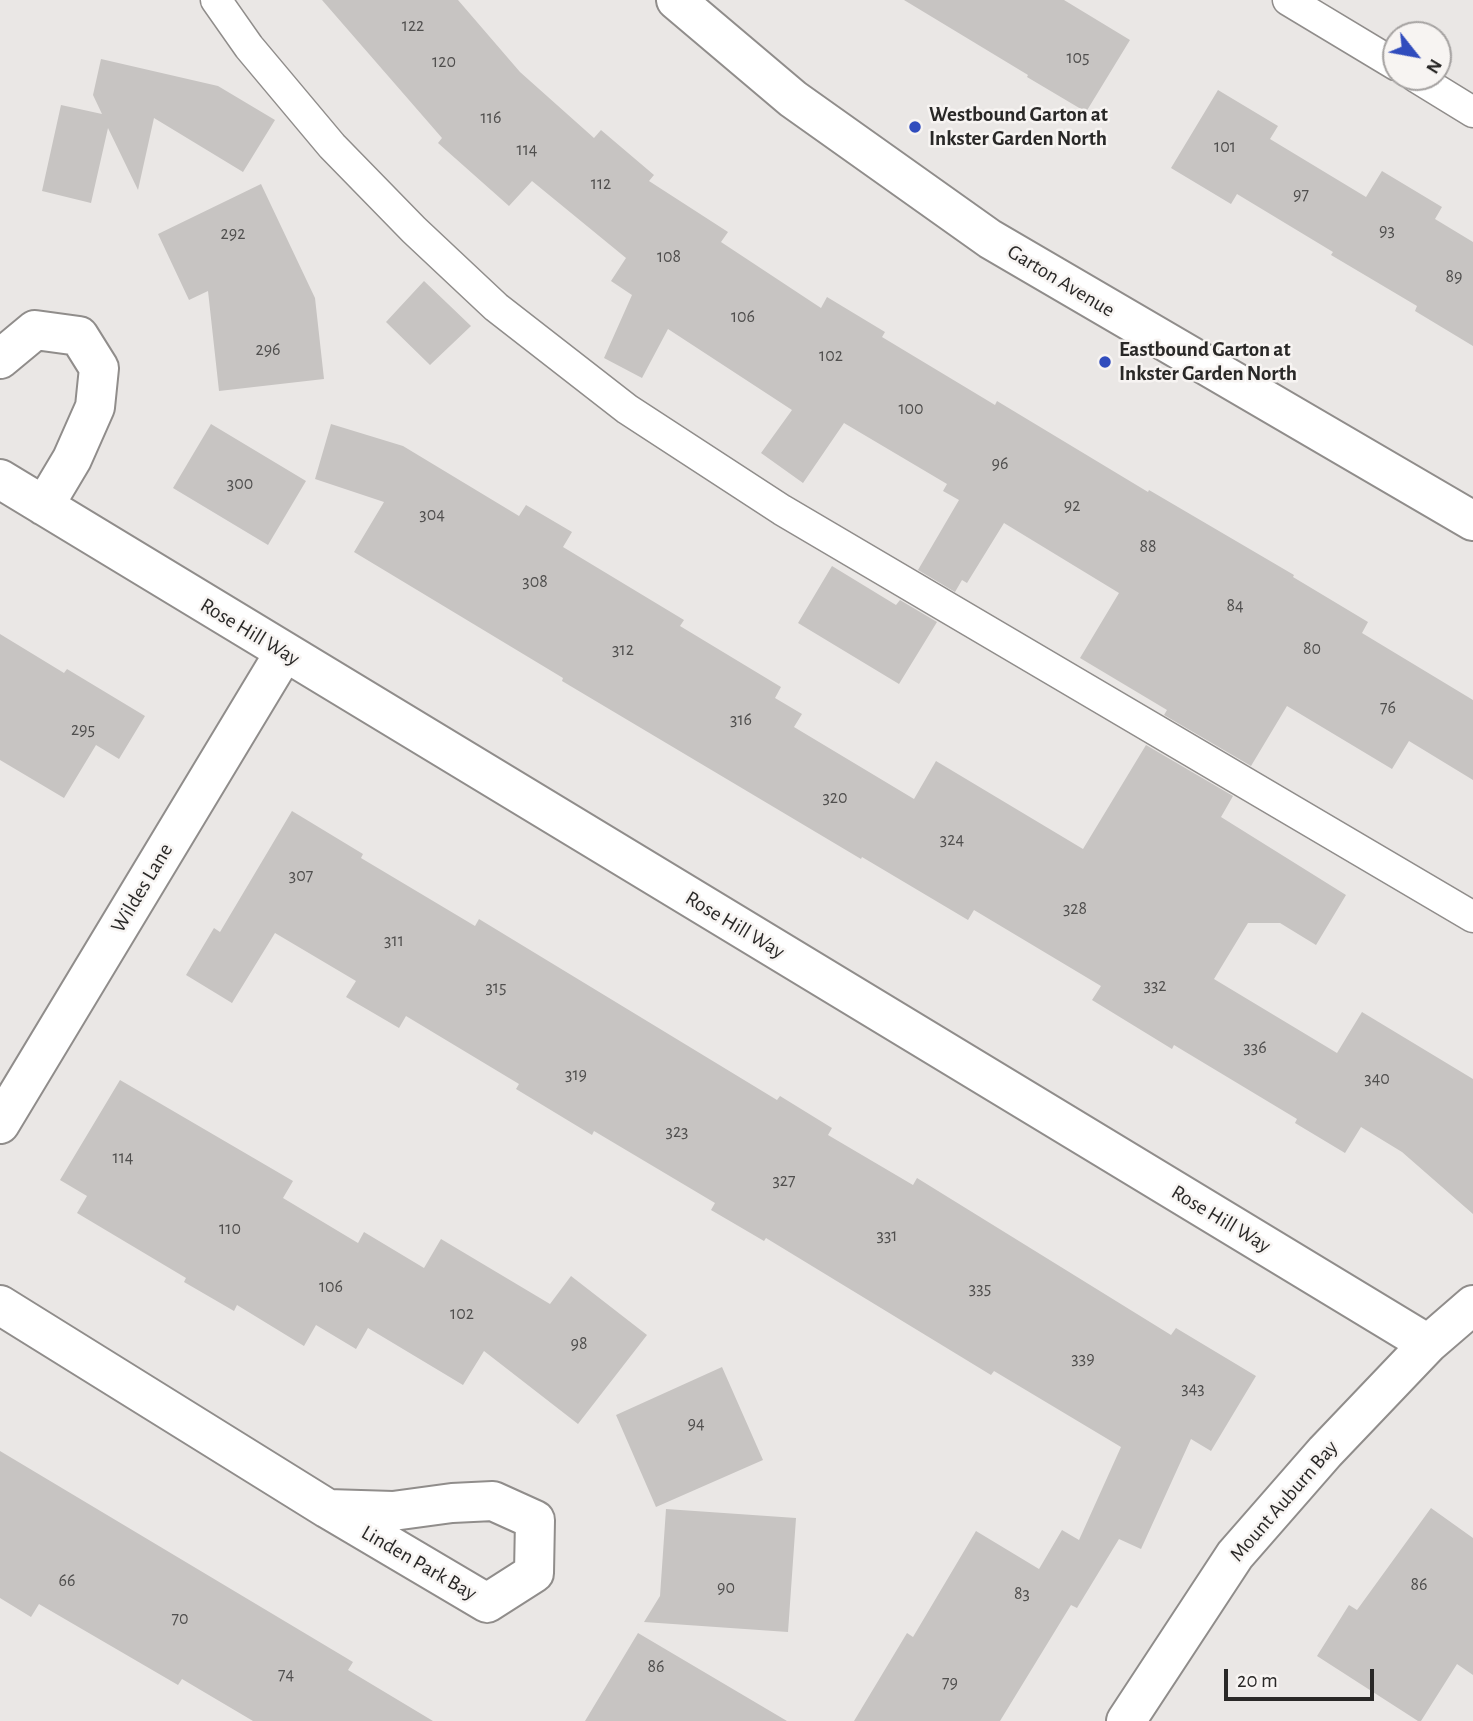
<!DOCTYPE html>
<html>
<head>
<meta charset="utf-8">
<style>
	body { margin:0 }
	#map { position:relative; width:1473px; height:1721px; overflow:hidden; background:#eae7e5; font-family:"Alegreya Sans",sans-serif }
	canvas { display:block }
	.north { position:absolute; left:1382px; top:21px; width:70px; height:70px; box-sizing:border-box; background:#f7f4f2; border:2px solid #a5a2a1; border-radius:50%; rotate:121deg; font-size:19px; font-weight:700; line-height:28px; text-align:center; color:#292827 }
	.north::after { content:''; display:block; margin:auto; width:24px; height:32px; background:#304cbd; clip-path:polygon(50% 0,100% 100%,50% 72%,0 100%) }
	.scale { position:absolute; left:1224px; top:1669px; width:150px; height:32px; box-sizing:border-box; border:4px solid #292827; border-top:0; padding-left:9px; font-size:21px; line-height:24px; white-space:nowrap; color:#292827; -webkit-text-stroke:5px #f7f4f2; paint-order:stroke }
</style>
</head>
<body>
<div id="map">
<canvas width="1473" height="1721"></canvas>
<div class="north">N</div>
<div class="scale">20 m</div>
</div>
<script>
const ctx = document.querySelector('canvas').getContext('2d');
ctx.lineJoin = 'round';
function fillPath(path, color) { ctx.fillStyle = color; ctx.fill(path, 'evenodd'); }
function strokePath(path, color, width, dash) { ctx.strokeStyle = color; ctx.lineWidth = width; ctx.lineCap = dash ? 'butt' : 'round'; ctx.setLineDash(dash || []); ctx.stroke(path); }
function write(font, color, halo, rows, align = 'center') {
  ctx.font = font + ' "Alegreya Sans",sans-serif'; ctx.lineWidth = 5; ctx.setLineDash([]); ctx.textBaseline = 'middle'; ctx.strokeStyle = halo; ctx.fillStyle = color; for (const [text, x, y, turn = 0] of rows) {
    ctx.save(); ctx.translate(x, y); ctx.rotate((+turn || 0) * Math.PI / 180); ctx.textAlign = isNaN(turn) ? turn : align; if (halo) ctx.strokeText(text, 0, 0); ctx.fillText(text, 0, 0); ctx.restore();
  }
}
fillPath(new Path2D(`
	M 322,0 L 458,0 L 520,72 L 594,138 L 601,130 L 654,175 L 649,181 L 728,232 L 721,242 L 821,308 L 827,297 L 885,332 L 882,337 L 995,405 L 997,401 L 1148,492 L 1149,490 L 1294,575 L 1293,577 L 1368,622 L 1362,633 L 1473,700 L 1473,780 L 1409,741 L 1392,769 L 1287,706 L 1251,766 L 1164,715 L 1167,710 L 1080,658 L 1119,593 L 1004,523 L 967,583 L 962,580 L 955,592 L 918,570 L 959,500 L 943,491 L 947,484 L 844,423 L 803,483 L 761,453 L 792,410 L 668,329 L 642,378 L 604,358 L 632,295 L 611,281 L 626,258 L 532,181 L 509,206 L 438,143 L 442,138 Z
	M 904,0 L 1064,0 L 1130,40 L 1086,112 L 1027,77 L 1028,75 Z
	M 101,59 L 218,86 L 275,120 L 243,172 L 154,118 L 138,190 L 108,128 L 91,203 L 42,191 L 61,105 L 102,114 L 93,95 Z
	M 1218,90 L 1278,126 L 1270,139 L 1366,197 L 1382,171 L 1442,207 L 1435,219 L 1473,242 L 1473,346 L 1415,311 L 1417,306 L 1331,255 L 1333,252 L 1237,194 L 1231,204 L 1171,168 Z
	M 261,184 L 315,298 L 324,379 L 219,391 L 208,291 L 189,300 L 158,234 Z
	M 424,281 L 471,326 L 430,365 L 386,322 Z
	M 211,424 L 306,481 L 268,545 L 173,488 Z
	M 331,424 L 403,446 L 519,516 L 526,505 L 572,532 L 563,547 L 684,620 L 680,626 L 781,687 L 775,698 L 802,714 L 794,727 L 914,799 L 936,761 L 1083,849 L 1146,745 L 1233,796 L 1221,817 L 1346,895 L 1316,945 L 1280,923 L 1248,923 L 1214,979 L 1337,1053 L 1362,1012 L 1473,1079 L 1473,1214 L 1402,1152 L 1361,1127 L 1345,1153 L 1295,1123 L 1297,1119 L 1174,1045 L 1172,1049 L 1092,1000 L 1101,986 L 974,910 L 968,920 L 862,857 L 861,859 L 562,681 L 563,678 L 354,552 L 384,502 L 315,479 Z
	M 832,566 L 896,605 L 900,600 L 937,622 L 899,684 L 798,623 Z
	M 0,634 L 64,673 L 67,669 L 145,716 L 119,759 L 96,745 L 64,798 L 0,760 Z
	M 292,811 L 363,854 L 361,858 L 475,926 L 479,919 L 777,1100 L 780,1096 L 832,1128 L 828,1135 L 913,1185 L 917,1178 L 1171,1335 L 1176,1328 L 1256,1376 L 1211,1451 L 1191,1439 L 1141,1549 L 1119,1539 L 1077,1608 L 1071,1605 L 1000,1721 L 854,1721 L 907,1633 L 913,1637 L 976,1531 L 1039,1569 L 1062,1530 L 1079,1540 L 1121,1447 L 994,1371 L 991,1375 L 766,1238 L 764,1241 L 711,1210 L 715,1203 L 594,1131 L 592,1135 L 516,1089 L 519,1084 L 406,1016 L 399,1028 L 346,997 L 356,981 L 275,933 L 232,1003 L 186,975 L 214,928 L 220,932 Z
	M 120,1080 L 293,1181 L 283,1198 L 358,1243 L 364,1232 L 424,1268 L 441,1239 L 550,1304 L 571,1276 L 647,1335 L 578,1424 L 484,1351 L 463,1385 L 368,1328 L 356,1349 L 316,1325 L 304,1346 L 237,1305 L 234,1311 L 184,1282 L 186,1278 L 77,1213 L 87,1196 L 60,1180 Z
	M 722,1367 L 763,1460 L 656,1507 L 616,1415 Z
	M 0,1451 L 353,1662 L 348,1670 L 433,1721 L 253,1721 L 182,1679 L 178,1685 L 39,1604 L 31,1617 L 0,1598 Z
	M 1431,1508 L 1473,1538 L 1473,1675 L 1457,1664 L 1421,1721 L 1418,1721 L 1317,1656 L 1349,1605 L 1357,1610 Z
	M 666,1509 L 796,1518 L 788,1632 L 644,1622 L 660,1596 Z
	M 638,1633 L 787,1721 L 585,1721 Z`), '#c7c4c2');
const lane = new Path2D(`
	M 216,0 L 249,47 L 332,146 L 414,230 L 496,307 L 627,409 L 782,510 L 1473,917
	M 1288,0 L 1396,65
	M 1416,77 L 1473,112`);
const street = new Path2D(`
	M 0,359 L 35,330 L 79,336 L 99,368 L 95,407 L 72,459 L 44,506
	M 0,479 L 1428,1344
	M 0,1124 L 284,653
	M 0,1305 L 328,1509 L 487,1603 L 534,1573 L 535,1520 L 493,1501 L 452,1503 L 393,1511 L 328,1509
	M 1126,1721 L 1235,1555 L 1325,1452 L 1428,1344 L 1473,1305`);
const secondary = new Path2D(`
	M 676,0 L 793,99 L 990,239 L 1473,521`);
strokePath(lane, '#908d8b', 33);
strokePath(street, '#908d8b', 42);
strokePath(secondary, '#908d8b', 42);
strokePath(lane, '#fff', 30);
strokePath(street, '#fff', 38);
strokePath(secondary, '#fff', 38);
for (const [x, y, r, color] of [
	[915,127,7,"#304cbd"],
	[1105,362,7,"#304cbd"]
]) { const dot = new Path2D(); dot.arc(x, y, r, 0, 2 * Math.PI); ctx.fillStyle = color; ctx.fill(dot); strokePath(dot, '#f7f4f2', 2.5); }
write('18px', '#504f4e', null, [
	["122",413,26],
	["105",1078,58],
	["120",444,62],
	["116",491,118],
	["101",1225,147],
	["114",527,150],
	["112",601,184],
	["97",1301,195],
	["93",1387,231],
	["292",233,234],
	["108",669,257],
	["89",1454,277],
	["106",743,317],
	["296",268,350],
	["102",831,356],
	["100",911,409],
	["96",1000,464],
	["300",240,484],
	["92",1072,506],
	["304",432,515],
	["88",1148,547],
	["308",535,582],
	["84",1235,606],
	["80",1312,649],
	["312",623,650],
	["76",1388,708],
	["316",741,720],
	["295",83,730],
	["320",835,798],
	["324",952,840],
	["307",301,876],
	["328",1075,909],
	["311",394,941],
	["332",1155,986],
	["315",496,988],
	["336",1255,1048],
	["319",576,1075],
	["340",1377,1079],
	["323",677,1132],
	["114",123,1158],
	["327",784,1181],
	["110",230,1229],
	["331",887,1236],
	["106",331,1287],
	["335",980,1289],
	["102",462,1314],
	["98",579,1344],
	["339",1083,1359],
	["343",1193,1389],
	["94",696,1424],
	["66",67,1581],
	["86",1419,1585],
	["90",726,1588],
	["83",1022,1594],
	["70",180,1619],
	["86",656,1667],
	["74",286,1675],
	["79",950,1683]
]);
write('bold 21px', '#292827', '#f7f4f2', [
	["Westbound Garton at",929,115],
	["Inkster Garden North",929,139],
	["Eastbound Garton at",1119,350],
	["Inkster Garden North",1119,374]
], 'left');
write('21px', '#292827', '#f7f4f2', [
	["Garton Avenue",1061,281,31],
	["Rose Hill Way",250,632,31],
	["Wildes Lane",142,888,-59],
	["Rose Hill Way",735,925,31],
	["Rose Hill Way",1221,1219,31],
	["Mount Auburn Bay",1284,1501,-49],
	["Linden Park Bay",419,1563,30]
]);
</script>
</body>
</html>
